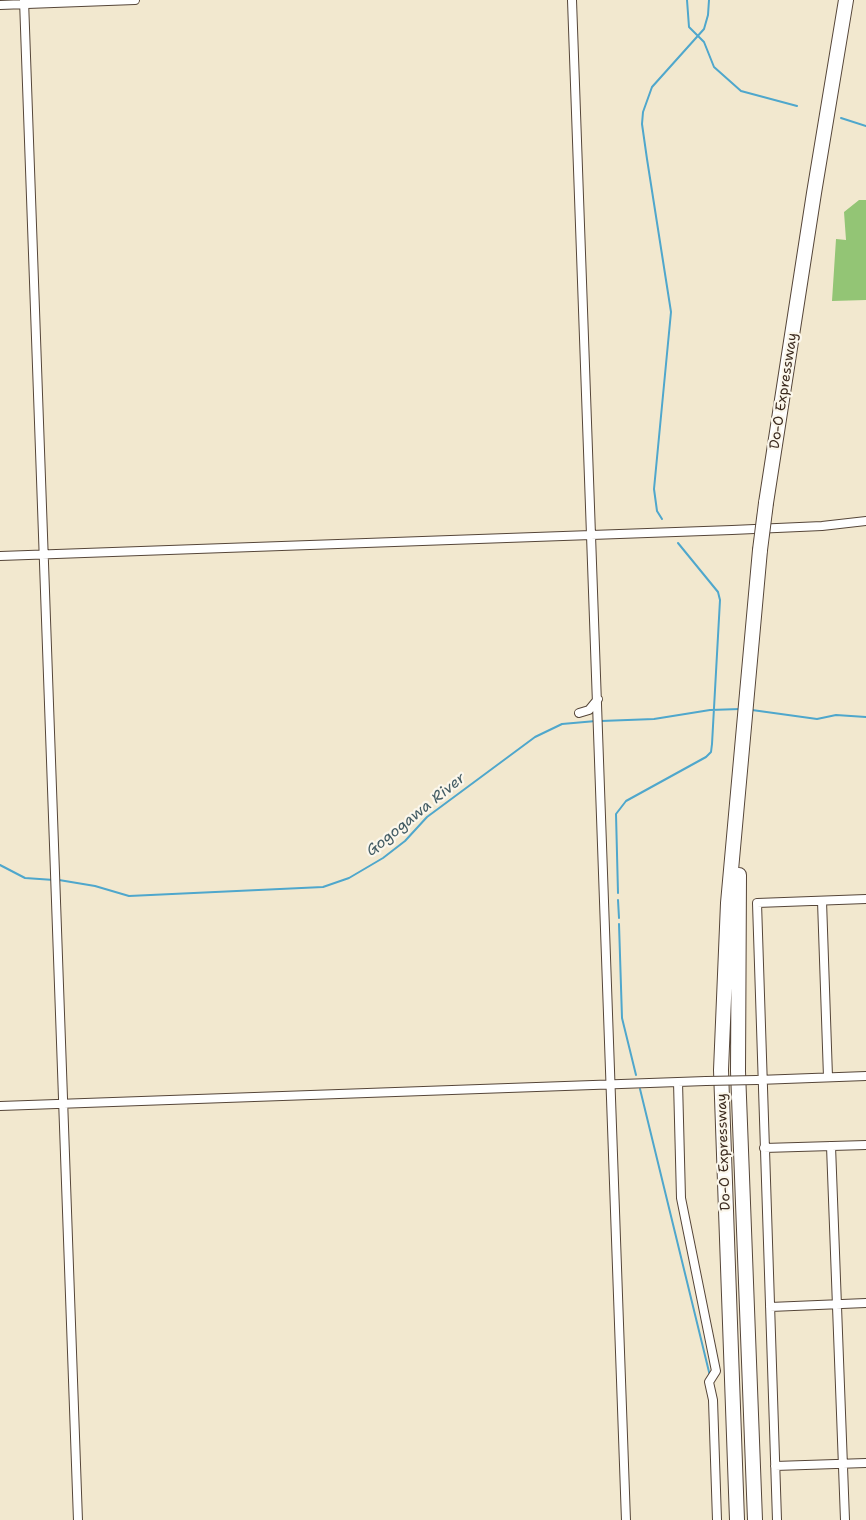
<!DOCTYPE html>
<html>
<head>
<meta charset="utf-8">
<style>
	body { margin:0 }
	canvas { display:block; background:#f2e8cf }
</style>
</head>
<body>
<canvas width="866" height="1520"></canvas>
<script>
const ctx = document.querySelector('canvas').getContext('2d');
ctx.lineJoin = 'round';
function fillPath(path, color) { ctx.fillStyle = color; ctx.fill(path, 'evenodd'); }
function strokePath(path, color, width, dash) { ctx.strokeStyle = color; ctx.lineWidth = width; ctx.lineCap = dash ? 'butt' : 'round'; ctx.setLineDash(dash || []); ctx.stroke(path); }
function write(font, color, halo, rows, align = 'center') {
  ctx.font = font + ' "Shantell Sans",sans-serif'; ctx.lineWidth = 4.5; ctx.setLineDash([]); ctx.textBaseline = 'middle'; ctx.strokeStyle = halo; ctx.fillStyle = color; for (const [text, x, y, turn = 0] of rows) {
    ctx.save(); ctx.translate(x, y); ctx.rotate((+turn || 0) * Math.PI / 180); ctx.textAlign = isNaN(turn) ? turn : align; if (halo) ctx.strokeText(text, 0, 0); ctx.fillText(text, 0, 0); ctx.restore();
  }
}
fillPath(new Path2D(`
	M 859,200 L 866,200 L 866,300 L 832,301 L 836,239 L 846,240 L 844,212 Z`), '#93c575');
strokePath(new Path2D(`
	M 687,0 L 689,27 L 704,42 L 714,67 L 741,91 L 797,106
	M 841,118 L 866,126
	M 662,519 L 657,511 L 654,489 L 671,312 L 647,159 L 642,124 L 643,112 L 652,87 L 704,29 L 708,15 L 709,0
	M 752,710 L 817,719 L 836,715 L 866,717
	M 601,721 L 654,719 L 710,710 L 740,709
	M 0,865 L 25,878 L 54,880
	M 59,880 L 95,886 L 129,896 L 323,887 L 349,878 L 383,858 L 405,841 L 427,817 L 535,737 L 562,724 L 596,721
	M 618,893 L 616,814 L 626,801 L 706,757 L 711,752 L 712,744 L 720,600 L 718,592 L 678,543
	M 618,900 L 619,918
	M 619,924 L 622,1018 L 636,1075
	M 640,1089 L 710,1376`), '#4fa7cc', 2);
const street = new Path2D(`
	M 24,0 L 78,1520
	M 572,0 L 626,1520
	M 0,5 L 135,0
	M 0,556 L 732,530 L 822,526 L 866,521
	M 579,713 L 589,710 L 598,699
	M 822,901 L 828,1077
	M 758,1080 L 866,1076
	M 678,1082 L 681,1198 L 716,1371 L 709,1382 L 713,1400 L 717,1520
	M 0,1106 L 706,1081
	M 831,1146 L 845,1520
	M 764,1148 L 866,1145
	M 770,1307 L 866,1303
	M 775,1466 L 866,1463
	M 777,1520 L 757,903 L 866,899`);
const highway = new Path2D(`
	M 766,503 L 814,193 L 846,0
	M 739,875 L 738,1071 L 755,1520
	M 737,1520 L 721,1070 L 728,903 L 760,550`);
strokePath(street, '#564639', 10);
strokePath(highway, '#564639', 16);
strokePath(street, '#fff', 8);
strokePath(highway, '#fff', 14);
const streetBridge = new Path2D(`
	M 706,1081 L 757,1080`);
const highwayBridge = new Path2D(`
	M 760,550 L 766,503`);
strokePath(streetBridge, '#564639', 10, []);
strokePath(highwayBridge, '#564639', 16, []);
strokePath(streetBridge, '#fff', 8);
strokePath(highwayBridge, '#fff', 14);
write('14px', '#3b2a1e', '#fbf7ec', [
	["Do-O Expressway",784,391,-81],
	["Do-O Expressway",724,1152,-92]
]);
write('italic 15px', '#435c64', '#fbf7ec', [
	["Gogogawa River",416,815,-39]
]);
</script>
</body>
</html>
